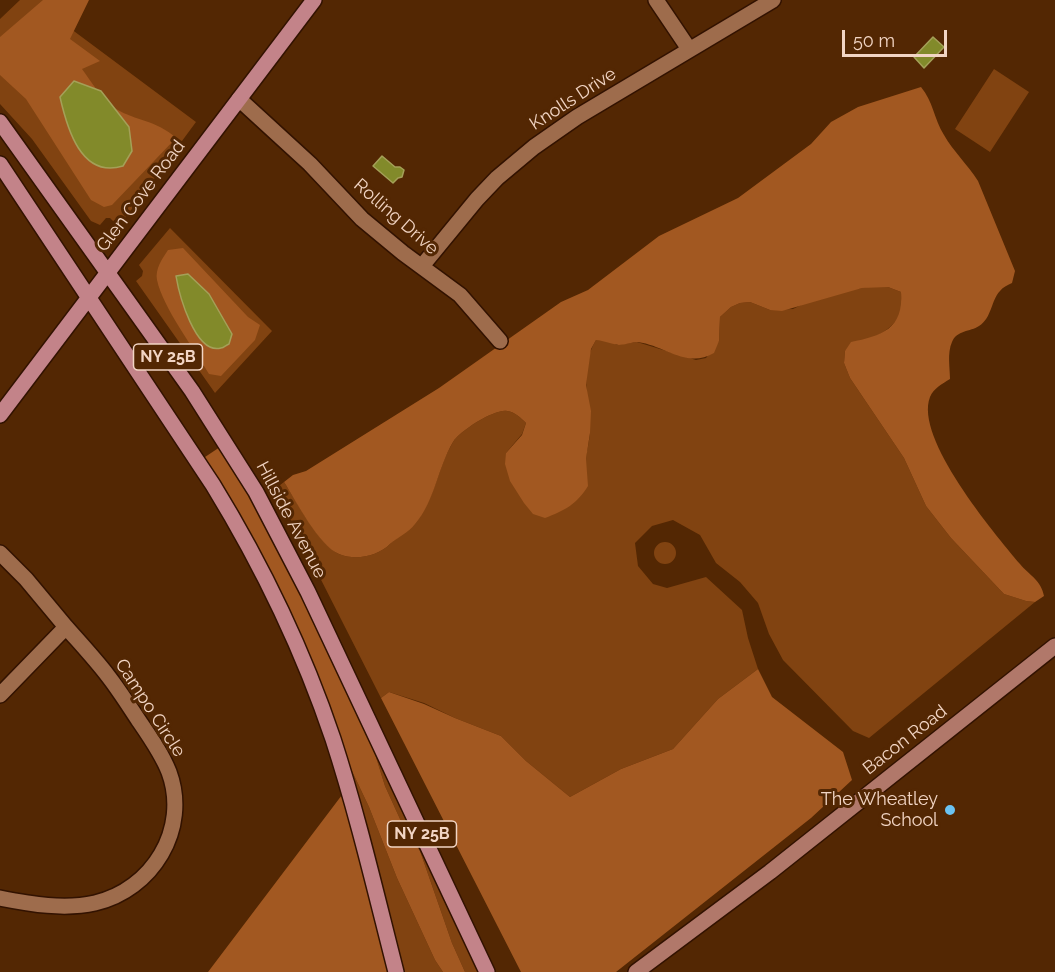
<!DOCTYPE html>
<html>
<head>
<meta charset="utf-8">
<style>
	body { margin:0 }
	#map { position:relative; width:1055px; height:972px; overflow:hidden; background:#532703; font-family:Raleway,sans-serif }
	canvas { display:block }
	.scale { position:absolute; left:842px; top:30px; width:105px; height:27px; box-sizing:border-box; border:3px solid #f2d5c4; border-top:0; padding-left:8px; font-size:18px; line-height:21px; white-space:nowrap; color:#f2d5c4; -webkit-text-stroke:4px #532703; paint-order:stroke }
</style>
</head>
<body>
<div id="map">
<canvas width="1055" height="972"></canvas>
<div class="scale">50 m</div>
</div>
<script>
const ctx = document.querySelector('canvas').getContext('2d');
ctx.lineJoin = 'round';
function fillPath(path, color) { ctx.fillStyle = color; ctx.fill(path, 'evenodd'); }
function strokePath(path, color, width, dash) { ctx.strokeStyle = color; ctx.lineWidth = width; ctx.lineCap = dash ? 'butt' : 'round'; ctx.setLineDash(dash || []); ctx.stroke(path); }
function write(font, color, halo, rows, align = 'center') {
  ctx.font = font + ' Raleway,sans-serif'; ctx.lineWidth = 6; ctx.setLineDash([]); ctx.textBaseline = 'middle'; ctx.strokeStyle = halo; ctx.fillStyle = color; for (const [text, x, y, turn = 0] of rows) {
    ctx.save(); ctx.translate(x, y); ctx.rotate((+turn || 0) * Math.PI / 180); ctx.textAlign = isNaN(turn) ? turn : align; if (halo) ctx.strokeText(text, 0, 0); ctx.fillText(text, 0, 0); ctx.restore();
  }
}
fillPath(new Path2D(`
	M 20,0 L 72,0 L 55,17 L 196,122 L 123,221 L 115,223 L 110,218 L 106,218 L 100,225 L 91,221 L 32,139 L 0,104 L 0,19 Z
	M 994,69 L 1029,92 L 990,152 L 955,129 Z
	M 170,228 L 272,331 L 215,393 L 136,281 L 142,276 L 143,271 L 139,265 Z
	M 874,286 L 888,287 L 901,292 C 901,297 903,303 902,307 C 898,332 864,341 845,351 L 844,363 L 850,378 L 904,458 L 926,506 L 951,538 L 1004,594 L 1026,601 L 1035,602 L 869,738 L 853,731 L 783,660 L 769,634 L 758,603 L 740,582 L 716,563 L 700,535 L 673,520 L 652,526 L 635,543 L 638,566 L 653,584 L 667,588 L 706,577 L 742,610 L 748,638 L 758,669 L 718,699 L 673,749 L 621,769 L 570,797 L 526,761 L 501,736 L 455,718 L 424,703 L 389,692 L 381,698 L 275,489 L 284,482 C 296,500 320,546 339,554 C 356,561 378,556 390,544 C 401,534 414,526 422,513 C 436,491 440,463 453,442 C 460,431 494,409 507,411 C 515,412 521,418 526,423 L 522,434 L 506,453 L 586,459 C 587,449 590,439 590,430 C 589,400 579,367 596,340 L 609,341 L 617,345 L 637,342 L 696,360 L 706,358 L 719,341 L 720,317 L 731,307 L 740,303 L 750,302 L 770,310 L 793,309 L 807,302 L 849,290 Z
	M654 553a11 11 0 1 1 22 0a11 11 0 1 1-22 0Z
	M 357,696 L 487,972 L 465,972 L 452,943 L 420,851 L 400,819 L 385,786 Z
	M 323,710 L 369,807 L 397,878 L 435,960 L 443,972 L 396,972 Z`), '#814311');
fillPath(new Path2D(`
	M 43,0 L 89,0 L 70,39 L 100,61 L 82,69 C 92,83 102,99 116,109 C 136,121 156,120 176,138 L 112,205 L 104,207 L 91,200 L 26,99 L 0,75 L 0,37 Z
	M 921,87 C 933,101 934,119 944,135 C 953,151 968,165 978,181 L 1015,271 L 1012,283 C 1008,285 1003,287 1000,291 C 991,300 992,318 979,326 C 970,332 957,330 952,342 C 947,353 950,368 950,379 C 942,384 934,388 930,397 C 914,438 994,533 1020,564 C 1030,576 1041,580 1044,596 L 1035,602 L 1026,601 L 1004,594 L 951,538 L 926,506 L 904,458 L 850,378 L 844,363 L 845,351 L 851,342 C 881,336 904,329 901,292 L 888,287 L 862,288 L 782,311 L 770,310 L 750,302 L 740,303 L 731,307 L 720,317 L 719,341 L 714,353 C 687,369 666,346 638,342 C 632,342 625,345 619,345 C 612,344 604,341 596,340 L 591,349 L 586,385 L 591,411 L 590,433 L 586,459 L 588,486 C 577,504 564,511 545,518 L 533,514 L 524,503 L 510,481 L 505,464 L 506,453 L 522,435 L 526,423 C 521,418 515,412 507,411 C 494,409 460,431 453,442 C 438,467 435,501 415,524 C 408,533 398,537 390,544 C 378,556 356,561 339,554 C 319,546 296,501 284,482 L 293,475 L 306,471 L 439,388 L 561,302 L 588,290 L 659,236 L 738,198 L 811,144 L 831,122 L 858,107 Z
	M 183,248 L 248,317 L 260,325 L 255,340 L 221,376 L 209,374 C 194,348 163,308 157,280 C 155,269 162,259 168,250 Z
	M 226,443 L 357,696 L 385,786 L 400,819 L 420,851 L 452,943 L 465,972 L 443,972 L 435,960 L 397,878 L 369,807 L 323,710 L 313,685 L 199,461 Z
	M 758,669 L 772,697 L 843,752 L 852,780 L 811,818 L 616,972 L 521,972 L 381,698 L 389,692 L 424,704 L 455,718 L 501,736 L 526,761 L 570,797 L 621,769 L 673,749 L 718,699 Z
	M 348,787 L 396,972 L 208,972 Z`), '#a25821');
const water = new Path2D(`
	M 933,37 L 944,47 L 924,68 L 914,57 Z
	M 74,81 L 101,91 L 129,127 L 132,151 L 123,166 C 81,179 67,128 60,97 Z
	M 382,156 L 395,167 L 400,167 L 404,170 L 402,177 L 398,178 L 393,183 L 373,166 Z
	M 188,274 L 209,294 L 232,334 L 229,344 C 226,345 224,348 221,348 C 195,355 179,294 176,276 Z`);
fillPath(water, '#828a2a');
strokePath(water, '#a4a058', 1.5);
const street = new Path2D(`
	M 656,0 L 689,49
	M 239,99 L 310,164 L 362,219 L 403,253 L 460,295 L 500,341
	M 422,266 L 477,199 L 497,178 L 534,147 L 577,117 L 773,0
	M 0,553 L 26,579 L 66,627
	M 0,695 L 66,627 C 80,643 95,659 108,676 C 119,690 129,706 139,721 C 150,737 162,754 169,772 C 190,829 152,890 95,903 C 64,910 31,904 0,898`);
const secondary = new Path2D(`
	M 636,972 L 770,872 L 1055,646`);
const primary = new Path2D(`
	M 0,122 L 192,391 L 256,492 L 308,592 L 487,972
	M 0,164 L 213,485 C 262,565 303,650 333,739 C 358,816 376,894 396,972
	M 0,415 L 314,0`);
strokePath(street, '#321200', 18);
strokePath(secondary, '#321200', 18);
strokePath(primary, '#321200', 18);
strokePath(street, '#9e6c4c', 15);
strokePath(secondary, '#b1786a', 15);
strokePath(primary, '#c38389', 15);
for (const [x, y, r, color] of [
	[950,810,6,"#6bc3f2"]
]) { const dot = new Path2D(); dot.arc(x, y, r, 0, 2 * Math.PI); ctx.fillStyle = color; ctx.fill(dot); strokePath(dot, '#532703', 2); }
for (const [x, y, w] of [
	[168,357,69],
	[422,834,69]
]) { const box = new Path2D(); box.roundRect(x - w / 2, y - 13, w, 26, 4.5); ctx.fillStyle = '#532703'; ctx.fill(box); strokePath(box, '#f2d5c4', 1.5); }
write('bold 16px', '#f2d5c4', null, [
	["NY 25B",168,357],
	["NY 25B",422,834]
]);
write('18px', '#f2d5c4', '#532703', [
	["Knolls Drive",573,99,-33],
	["Glen Cove Road",141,196,-53],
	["Rolling Drive",396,217,41],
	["Hillside Avenue",291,520,62],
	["Campo Circle",150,708,57],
	["Bacon Road",905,740,-38]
]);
write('18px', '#f2d5c4', '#532703', [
	["The Wheatley",938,800],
	["School",938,821]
], 'right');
</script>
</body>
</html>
